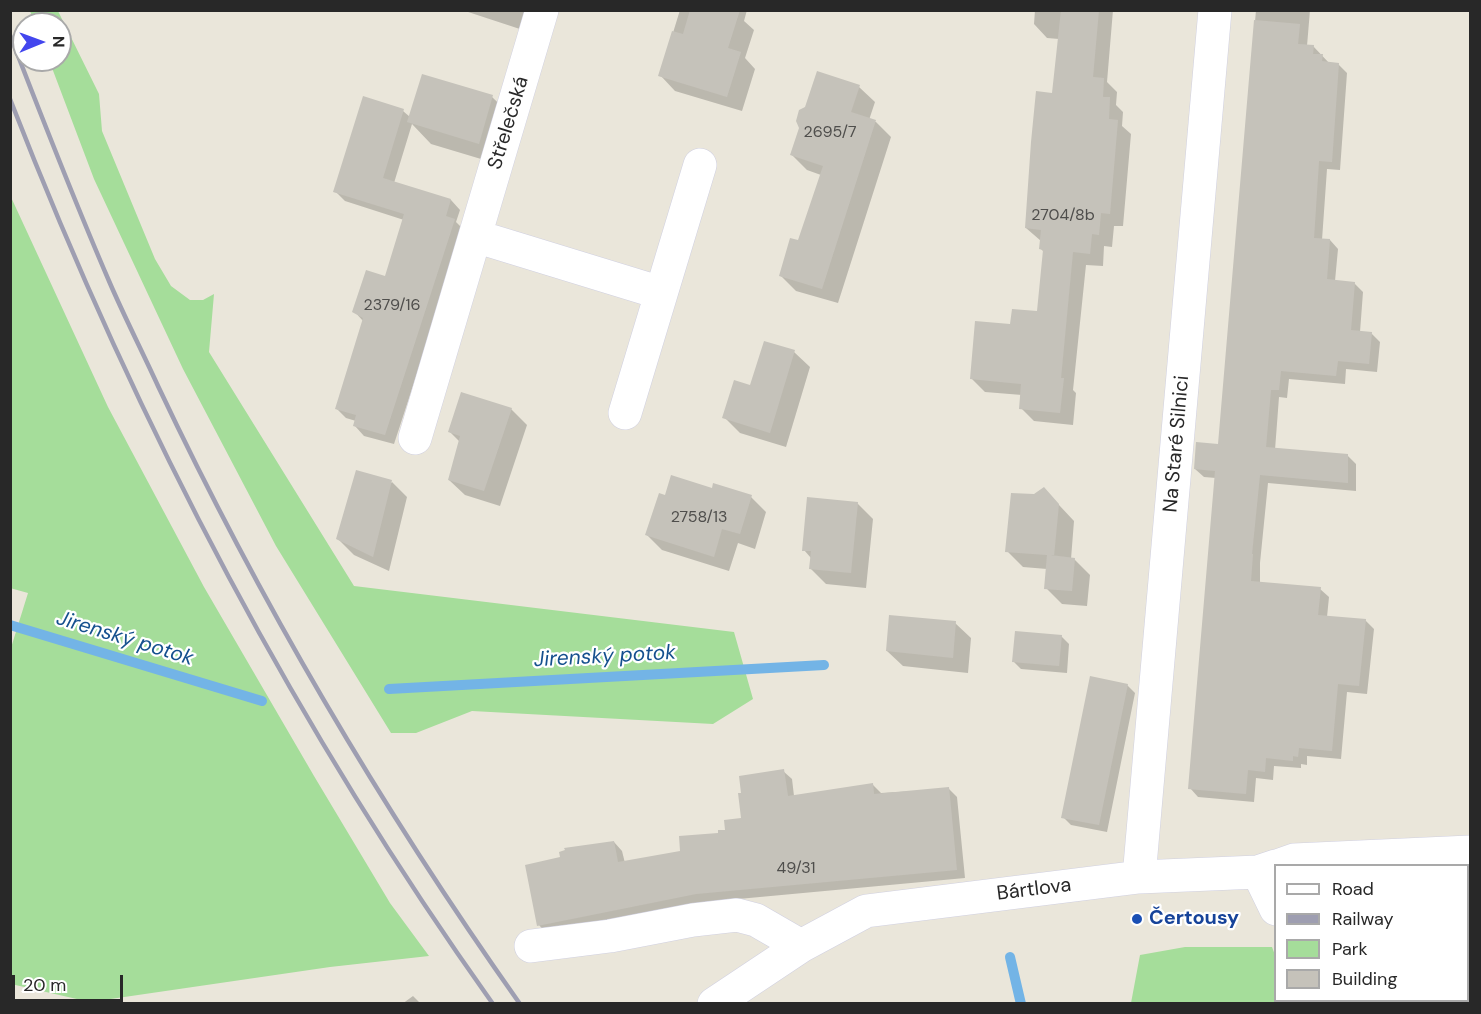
<!DOCTYPE html>
<html>
<head>
<meta charset="utf-8">
<style>
	body { margin:0 }
	#map { position:relative; width:1481px; height:1014px; overflow:hidden; background:#eae6da; font-family:"DM Sans",sans-serif }
	canvas { display:block }
	.frame { position:absolute; inset:0; border:12px solid #282828; pointer-events:none }
	.legend { position:absolute; left:1274px; top:864px; width:195px; height:138px; box-sizing:border-box; background:#fff; border:2px solid #a9a9a9; margin:0; padding:8px 10px; list-style:none; font-size:18px; color:#282828 }
	.legend li { display:flex; align-items:center; gap:12px; height:30px }
	.legend b { width:30px; border:2px solid #a9a9a9 }
	.north { position:absolute; left:12px; top:12px; width:60px; height:60px; box-sizing:border-box; background:#fff; border:2px solid #a9a9a9; border-radius:50%; rotate:89deg; font-size:16px; font-weight:700; line-height:24px; text-align:center; color:#282828 }
	.north::after { content:''; display:block; margin:auto; width:21px; height:27px; background:#4346ee; clip-path:polygon(50% 0,100% 100%,50% 72%,0 100%) }
	.scale { position:absolute; left:12px; top:975px; width:111px; height:27px; box-sizing:border-box; border:3px solid #282828; border-top:0; padding-left:8px; font-size:18px; line-height:21px; white-space:nowrap; color:#282828; -webkit-text-stroke:4px #fff; paint-order:stroke }
</style>
</head>
<body>
<div id="map">
<canvas width="1481" height="1014"></canvas>
<div class="frame"></div>
<ul class="legend">
<li><b style="height:8px;background:#fff"></b>Road</li>
<li><b style="height:8px;background:#9e9eb1"></b>Railway</li>
<li><b style="height:16px;background:#a5dd9a"></b>Park</li>
<li><b style="height:16px;background:#c5c2ba"></b>Building</li>
</ul>
<div class="north">N</div>
<div class="scale">20 m</div>
</div>
<script>
const ctx = document.querySelector('canvas').getContext('2d');
ctx.lineJoin = 'round';
function fillPath(path, color) { ctx.fillStyle = color; ctx.fill(path, 'evenodd'); }
function strokePath(path, color, width, dash) { ctx.strokeStyle = color; ctx.lineWidth = width; ctx.lineCap = dash ? 'butt' : 'round'; ctx.setLineDash(dash || []); ctx.stroke(path); }
function write(font, color, halo, rows, align = 'center') {
  ctx.font = font + ' "DM Sans",sans-serif'; ctx.lineWidth = 4.5; ctx.setLineDash([]); ctx.textBaseline = 'middle'; ctx.strokeStyle = halo; ctx.fillStyle = color; for (const [text, x, y, turn = 0] of rows) {
    ctx.save(); ctx.translate(x, y); ctx.rotate((+turn || 0) * Math.PI / 180); ctx.textAlign = isNaN(turn) ? turn : align; if (halo) ctx.strokeText(text, 0, 0); ctx.fillText(text, 0, 0); ctx.restore();
  }
}
fillPath(new Path2D(`
	M 1468,883 L 1470,883 L 1470,1003 L 1359,1003 L 1358,1001 L 1468,1000 Z`), '#dedbe2');
fillPath(new Path2D(`
	M 30,11 L 58,11 L 99,94 L 102,131 L 155,259 L 171,286 L 190,300 L 203,300 L 214,294 L 209,352 L 354,586 L 734,632 L 753,699 L 713,724 L 472,711 L 416,733 L 391,733 L 276,546 L 183,369 L 94,179 L 49,60 L 60,60 L 60,24 L 35,24 Z
	M 10,195 L 108,407 L 204,587 L 314,776 L 390,903 L 429,956 L 330,967 L 90,1002 L 11,984 L 10,651 L 28,593 L 10,588 Z
	M 1185,947 L 1272,947 L 1275,955 L 1276,1000 L 1296,1001 L 1297,1003 L 1131,1003 L 1140,955 Z`), '#a5dd9a');
fillPath(new Path2D(`
	M 462,10 L 535,10 L 529,32 Z
	M 680,10 L 747,10 L 744,21 L 754,30 L 745,58 L 755,69 L 742,111 L 675,91 L 660,75 Z
	M 1035,10 L 1113,10 L 1107,82 L 1117,92 L 1116,105 L 1123,112 L 1122,126 L 1131,134 L 1123,226 L 1114,226 L 1112,247 L 1104,246 L 1103,266 L 1086,265 L 1073,390 L 1076,393 L 1073,425 L 1034,421 L 1021,408 L 1022,395 L 985,392 L 972,379 L 1011,326 L 1038,313 L 1044,252 L 1041,249 L 1041,241 L 1026,228 L 1053,94 L 1059,39 L 1047,38 L 1034,24 Z
	M 1256,10 L 1310,10 L 1307,46 L 1313,46 L 1330,64 L 1338,64 L 1347,73 L 1340,170 L 1327,169 L 1322,240 L 1330,240 L 1338,249 L 1335,281 L 1354,283 L 1363,292 L 1360,332 L 1371,333 L 1380,342 L 1377,372 L 1346,369 L 1345,384 L 1289,379 L 1287,398 L 1279,397 L 1275,450 L 1347,455 L 1356,464 L 1356,491 L 1268,483 L 1260,563 L 1260,583 L 1320,589 L 1329,597 L 1327,617 L 1365,620 L 1374,629 L 1367,694 L 1347,692 L 1341,759 L 1307,756 L 1307,765 L 1301,764 L 1301,768 L 1274,766 L 1273,780 L 1256,778 L 1254,802 L 1198,797 L 1190,788 L 1216,478 L 1204,477 L 1195,469 L 1219,445 Z
	M 818,73 L 859,87 L 875,102 L 869,120 L 876,122 L 891,137 L 838,303 L 796,291 L 780,275 L 799,242 L 821,175 L 807,170 L 792,155 Z
	M 492,97 L 515,119 L 501,165 L 431,144 L 412,124 L 394,183 L 451,200 L 460,210 L 456,222 L 464,230 L 394,444 L 364,436 L 355,426 L 356,421 L 346,418 L 336,408 L 363,321 L 354,311 L 386,278 L 404,220 L 345,201 L 335,191 L 403,111 L 410,117 Z
	M 794,352 L 810,367 L 786,447 L 740,433 L 724,417 L 751,387 Z
	M 511,409 L 527,425 L 500,506 L 465,495 L 449,480 L 460,442 L 450,432 Z
	M 392,482 L 407,497 L 389,571 L 354,555 L 338,539 Z
	M 1044,489 L 1074,521 L 1071,559 L 1074,559 L 1090,575 L 1087,606 L 1062,604 L 1046,588 L 1047,569 L 1023,567 L 1007,551 L 1035,496 Z
	M 713,490 L 751,497 L 766,512 L 755,549 L 738,543 L 729,571 L 662,550 L 647,535 L 666,497 Z
	M 857,503 L 873,519 L 866,588 L 826,584 L 810,568 L 811,558 L 804,550 Z
	M 955,623 L 971,638 L 968,673 L 903,666 L 887,651 Z
	M 1061,636 L 1069,644 L 1067,673 L 1021,669 L 1014,662 Z
	M 1127,685 L 1135,693 L 1107,832 L 1071,825 L 1063,817 Z
	M 783,771 L 792,779 L 794,796 L 873,785 L 881,793 L 949,789 L 957,797 L 965,878 L 706,902 L 547,934 L 539,925 L 562,858 L 614,842 L 622,851 L 625,863 L 682,852 L 727,831 L 743,819 Z
	M 413,996 L 421,1004 L 402,1004 Z`), '#0003');
strokePath(new Path2D(`
	M 10,625 L 262,701
	M 389,689 L 824,665
	M 1010,957 L 1021,1004`), '#73b4e6', 10);
fillPath(new Path2D(`
	M 690,10 L 740,10 L 728,48 L 741,52 L 727,97 L 658,76 L 672,31 L 683,34 Z
	M 1061,10 L 1099,10 L 1093,77 L 1104,78 L 1103,97 L 1110,97 L 1109,119 L 1118,120 L 1110,214 L 1101,213 L 1099,235 L 1092,234 L 1090,254 L 1073,252 L 1061,378 L 1064,378 L 1060,413 L 1019,409 L 1021,384 L 970,379 L 975,321 L 1010,324 L 1012,309 L 1037,311 L 1043,250 L 1039,249 L 1041,230 L 1025,228 L 1031,142 L 1036,91 L 1052,93 Z
	M 1254,20 L 1300,24 L 1298,44 L 1314,45 L 1313,54 L 1323,54 L 1322,61 L 1339,63 L 1332,162 L 1319,161 L 1314,238 L 1330,239 L 1327,279 L 1355,282 L 1351,330 L 1372,332 L 1369,364 L 1338,361 L 1336,376 L 1281,371 L 1279,390 L 1271,390 L 1266,447 L 1348,454 L 1348,483 L 1260,475 L 1252,554 L 1253,554 L 1251,581 L 1321,587 L 1318,615 L 1366,619 L 1359,686 L 1338,684 L 1332,751 L 1299,748 L 1298,757 L 1293,756 L 1293,761 L 1266,758 L 1265,772 L 1248,770 L 1246,794 L 1188,789 L 1215,471 L 1194,469 L 1196,442 L 1218,444 Z
	M 817,71 L 860,85 L 851,112 L 876,120 L 822,289 L 779,276 L 790,238 L 798,240 L 823,166 L 790,155 L 799,128 L 796,121 L 799,110 L 805,107 Z
	M 422,74 L 493,95 L 479,144 L 407,122 Z
	M 363,96 L 404,109 L 383,178 L 451,199 L 446,216 L 455,219 L 385,435 L 353,426 L 356,415 L 335,409 L 363,318 L 352,312 L 366,270 L 385,276 L 404,214 L 333,192 Z
	M 764,341 L 795,350 L 770,433 L 722,418 L 734,380 L 750,385 Z
	M 461,392 L 512,408 L 484,491 L 448,480 L 460,436 L 448,432 Z
	M 356,470 L 392,480 L 373,557 L 336,539 Z
	M 671,475 L 712,488 L 713,483 L 752,495 L 740,534 L 722,529 L 714,557 L 645,535 L 659,493 L 665,495 Z
	M 1044,487 L 1059,504 L 1054,556 L 1050,555 L 1075,558 L 1072,591 L 1044,589 L 1047,555 L 1005,552 L 1011,493 L 1034,494 Z
	M 807,497 L 858,502 L 851,573 L 809,569 L 811,551 L 802,551 Z
	M 889,615 L 956,621 L 953,658 L 886,651 Z
	M 1015,631 L 1062,635 L 1059,666 L 1012,662 Z
	M 1090,676 L 1128,684 L 1099,825 L 1061,818 Z
	M 784,769 L 788,796 L 873,783 L 874,794 L 949,787 L 957,870 L 696,894 L 537,926 L 525,865 L 560,857 L 559,852 L 565,850 L 564,848 L 614,841 L 618,862 L 680,851 L 679,836 L 718,833 L 718,830 L 725,830 L 724,820 L 741,818 L 738,793 L 741,793 L 739,776 Z`), '#c5c2ba');
const minor = new Path2D(`
	M 475,236 L 661,293
	M 625,413 L 700,165
	M 415,438 L 542,10
	M 1277,866 L 1294,860 L 1470,852
	M 1258,872 L 1276,909
	M 1139,877 L 1215,10
	M 531,946 L 610,936 L 693,920 L 737,915 L 756,920 L 801,946
	M 1316,1000 L 1318,1004
	M 714,1004 L 801,946 L 866,911 L 1139,877 L 1258,872 L 1276,866`);
strokePath(minor, '#d0d0e0', 34);
strokePath(minor, '#fff', 33);
strokePath(new Path2D(`
	M 10,35 C 42,118 74,200 109,281 C 124,316 142,351 158,386 C 260,602 382,809 520,1004
	M 10,99 C 134,418 294,725 493,1004`), '#9e9eb1', 4.5);
for (const [x, y, r, color] of [
	[1137,919,6,"#1a4fb4"]
]) { const dot = new Path2D(); dot.arc(x, y, r, 0, 2 * Math.PI); ctx.fillStyle = color; ctx.fill(dot); strokePath(dot, '#fff', 2); }
write('16px', '#4f4e4c', null, [
	["2695/7",830,133],
	["2704/8b",1063,216],
	["2379/16",392,306],
	["2758/13",699,518],
	["49/31",796,869]
]);
write('20px', '#282828', '#fff', [
	["Střelečská",509,123,-73],
	["Na Staré Silnici",1177,444,-85],
	["Bártlova",1034,890,-7]
]);
write('bold 20px', '#164399', '#fff', [
	["Čertousy",1149,919]
], 'left');
write('italic 21px', '#15508e', '#fff', [
	["Jirenský potok",125,639,17],
	["Jirenský potok",605,657,-3]
]);
</script>
</body>
</html>
